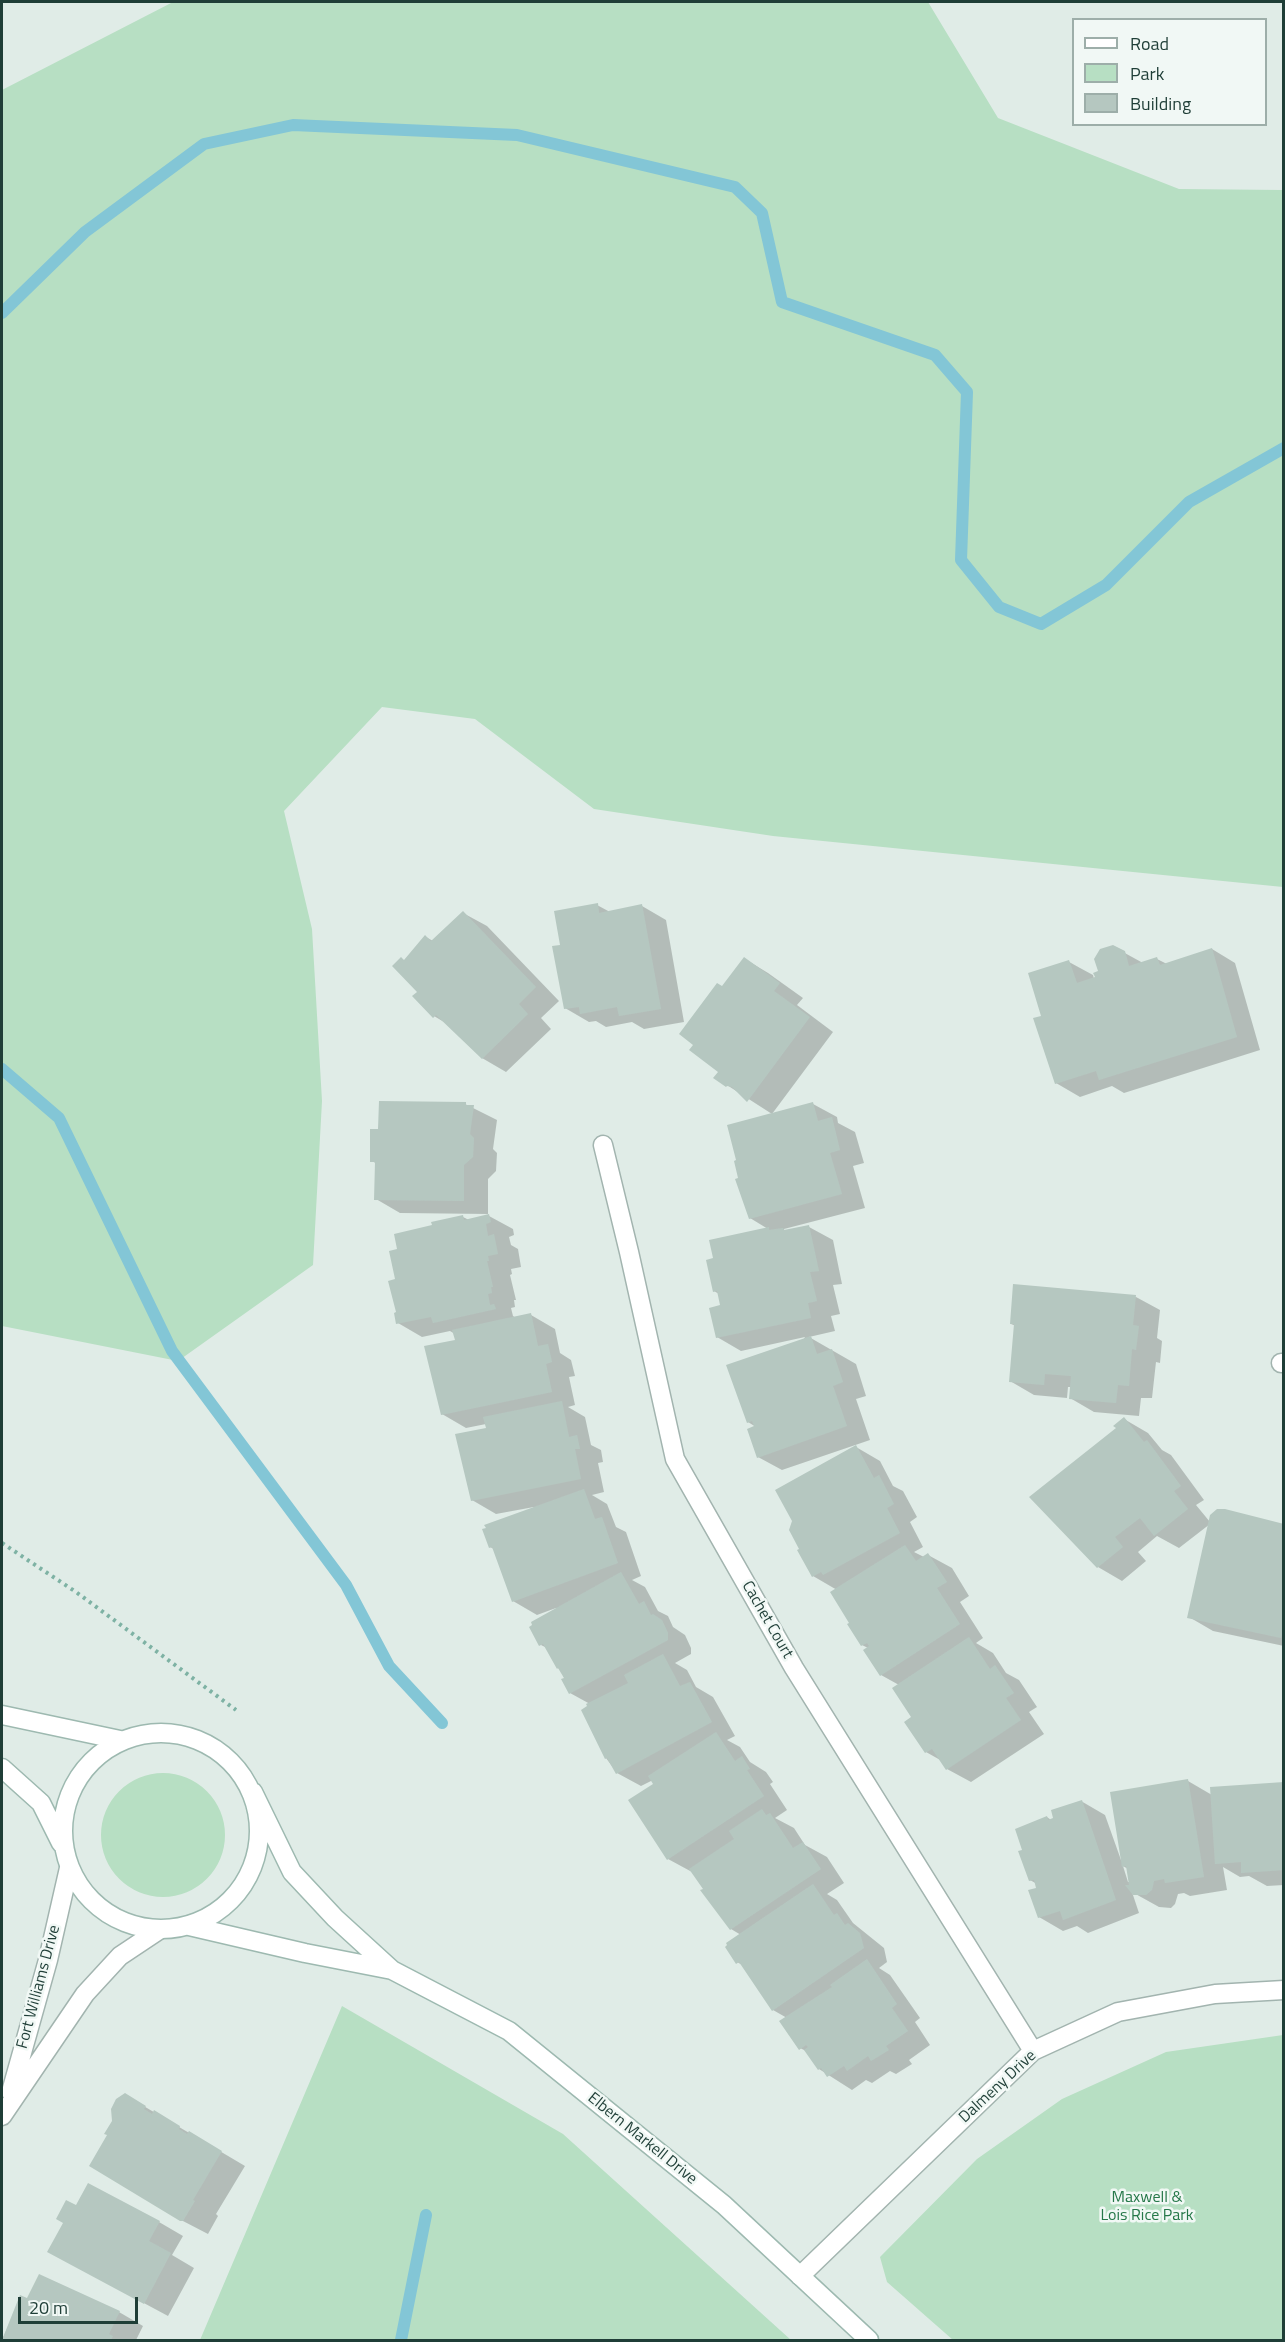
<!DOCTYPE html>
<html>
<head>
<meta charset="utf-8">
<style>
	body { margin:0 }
	#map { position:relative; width:1285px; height:2342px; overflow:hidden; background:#e0ece7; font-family:"Titillium Web",sans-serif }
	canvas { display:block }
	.frame { position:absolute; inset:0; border:3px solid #1f3e37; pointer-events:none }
	.legend { position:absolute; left:1072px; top:18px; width:195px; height:108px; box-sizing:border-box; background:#f1f8f5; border:2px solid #9daea9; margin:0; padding:8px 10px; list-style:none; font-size:18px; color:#1f3e37 }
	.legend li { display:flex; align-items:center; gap:12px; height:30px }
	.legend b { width:30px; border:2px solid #9daea9 }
	.scale { position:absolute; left:18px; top:2297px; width:120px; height:27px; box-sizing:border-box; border:3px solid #1f3e37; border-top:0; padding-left:8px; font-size:18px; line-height:21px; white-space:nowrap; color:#1f3e37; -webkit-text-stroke:4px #f1f8f5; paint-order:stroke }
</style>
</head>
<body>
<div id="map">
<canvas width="1285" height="2342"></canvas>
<div class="frame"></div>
<ul class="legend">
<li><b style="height:8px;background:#fff"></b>Road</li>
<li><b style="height:16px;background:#b7dfc3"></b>Park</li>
<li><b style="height:16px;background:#b5c7c0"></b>Building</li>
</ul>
<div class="scale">20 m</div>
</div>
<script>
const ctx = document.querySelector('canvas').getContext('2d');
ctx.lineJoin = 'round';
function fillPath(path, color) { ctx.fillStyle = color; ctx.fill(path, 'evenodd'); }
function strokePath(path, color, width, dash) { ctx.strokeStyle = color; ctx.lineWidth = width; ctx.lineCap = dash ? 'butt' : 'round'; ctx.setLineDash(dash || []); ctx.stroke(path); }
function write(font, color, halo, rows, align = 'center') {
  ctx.font = font + ' "Titillium Web",sans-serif'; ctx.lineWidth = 5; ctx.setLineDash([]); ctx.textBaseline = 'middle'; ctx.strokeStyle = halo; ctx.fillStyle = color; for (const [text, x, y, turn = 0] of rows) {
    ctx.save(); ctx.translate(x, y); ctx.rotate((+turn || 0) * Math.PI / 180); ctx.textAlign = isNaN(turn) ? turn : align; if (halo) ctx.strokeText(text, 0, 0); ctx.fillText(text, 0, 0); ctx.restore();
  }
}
fillPath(new Path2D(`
	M 173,2 L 928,2 L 998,118 L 1179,189 L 1283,190 L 1283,887 L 773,836 L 594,809 L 475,719 L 382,707 L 284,811 L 312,929 L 322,1101 L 313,1265 L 178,1361 L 2,1326 L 2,90 Z
	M101 1835a62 62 0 1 1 124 0a62 62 0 1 1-124 0Z
	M 342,2006 L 563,2134 L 791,2340 L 200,2340 Z
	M 1283,2035 L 1283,2340 L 953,2340 L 887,2282 L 880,2257 L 977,2159 L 1062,2099 L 1166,2052 Z`), '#b7dfc3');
fillPath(new Path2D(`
	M 597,905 L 610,912 L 642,906 L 666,920 L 684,1022 L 644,1029 L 632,1022 L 606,1027 L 596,1021 L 589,1022 L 565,1008 L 562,946 Z
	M 463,913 L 487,926 L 559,1001 L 541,1018 L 551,1029 L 506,1072 L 482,1058 L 449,1025 L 434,1016 L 419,992 L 405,961 L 426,937 L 433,941 Z
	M 1112,946 L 1143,963 L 1157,959 L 1167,964 L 1212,949 L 1235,963 L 1260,1050 L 1124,1093 L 1112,1086 L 1080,1097 L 1056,1083 L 1043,1016 L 1069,962 L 1093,975 L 1094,979 L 1100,972 Z
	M 745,959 L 768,973 L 803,998 L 797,1005 L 833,1032 L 772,1114 L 716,1078 L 720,1071 L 723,988 Z
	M 465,1104 L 497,1120 L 493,1149 L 497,1153 L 496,1171 L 488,1179 L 488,1214 L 400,1213 L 376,1199 L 377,1164 L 372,1161 L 380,1131 Z
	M 813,1104 L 837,1117 L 838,1123 L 855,1132 L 864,1163 L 853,1166 L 865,1208 L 784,1229 L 785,1232 L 809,1227 L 833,1240 L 842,1284 L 833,1285 L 840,1314 L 831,1316 L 835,1331 L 809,1337 L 856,1364 L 866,1396 L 856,1399 L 870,1440 L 782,1470 L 758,1457 L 756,1427 L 748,1422 L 805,1337 L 741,1351 L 717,1337 L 722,1306 L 719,1294 L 714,1291 L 768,1229 L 750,1218 Z
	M 489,1216 L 513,1229 L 514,1235 L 509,1237 L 511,1245 L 518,1249 L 521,1267 L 511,1269 L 512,1274 L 510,1275 L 516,1300 L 514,1300 L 515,1307 L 511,1308 L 513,1316 L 516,1318 L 531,1315 L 555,1329 L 560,1353 L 571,1360 L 575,1376 L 569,1377 L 575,1405 L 568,1407 L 585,1417 L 591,1445 L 601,1450 L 603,1462 L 598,1463 L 604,1492 L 592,1495 L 607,1504 L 616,1527 L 626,1532 L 641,1576 L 632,1580 L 645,1587 L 658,1611 L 668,1616 L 673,1627 L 685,1635 L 691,1648 L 691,1654 L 675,1663 L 687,1670 L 696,1687 L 713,1697 L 735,1736 L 727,1740 L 740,1747 L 750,1762 L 766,1772 L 773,1782 L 770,1784 L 787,1810 L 775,1818 L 794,1828 L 805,1845 L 827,1857 L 844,1883 L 827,1894 L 837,1900 L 853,1923 L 884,1948 L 887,1962 L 879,1968 L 890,1975 L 920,2018 L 915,2022 L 930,2045 L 909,2060 L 912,2064 L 896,2074 L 890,2071 L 872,2083 L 866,2080 L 852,2090 L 819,2069 L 808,2052 L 800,2048 L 787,2018 L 773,2010 L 744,1966 L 737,1962 L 741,1935 L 731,1929 L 692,1872 L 668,1859 L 655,1784 L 653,1780 L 641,1786 L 617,1773 L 606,1758 L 590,1704 L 570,1693 L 561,1670 L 558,1668 L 547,1648 L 541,1645 L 556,1608 L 537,1615 L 513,1601 L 494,1549 L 490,1547 L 534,1507 L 496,1514 L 472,1500 L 487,1429 L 486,1424 L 466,1428 L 442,1414 L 456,1341 L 455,1334 L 450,1331 L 422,1337 L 398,1323 L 397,1281 L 463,1217 L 469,1220 Z
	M 1136,1297 L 1160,1310 L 1157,1338 L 1162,1341 L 1160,1363 L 1156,1362 L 1152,1398 L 1141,1398 L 1139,1416 L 1094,1412 L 1070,1398 L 1072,1387 L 1068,1387 L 1067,1398 L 1034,1395 L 1010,1381 L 1016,1326 L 1011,1324 Z
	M 1124,1419 L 1148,1433 L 1162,1450 L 1171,1455 L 1204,1500 L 1196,1505 L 1210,1522 L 1284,1525 L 1284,1646 L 1213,1631 L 1189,1617 L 1210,1524 L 1179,1548 L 1157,1536 L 1138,1552 L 1146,1561 L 1122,1581 L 1098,1567 L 1118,1428 Z
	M 856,1447 L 880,1461 L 893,1486 L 903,1491 L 917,1517 L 910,1522 L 923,1547 L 914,1552 L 924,1557 L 928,1555 L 952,1568 L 969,1596 L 960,1602 L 983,1638 L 976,1643 L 993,1653 L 1006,1673 L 1019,1680 L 1037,1707 L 1029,1712 L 1044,1734 L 971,1782 L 947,1769 L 942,1761 L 926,1752 L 899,1685 L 881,1675 L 868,1648 L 862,1645 L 837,1590 L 813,1576 Z
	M 1188,1781 L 1212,1795 L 1284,1784 L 1284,1885 L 1267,1886 L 1249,1876 L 1240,1877 L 1223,1867 L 1227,1890 L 1190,1896 L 1184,1893 L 1178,1894 L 1175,1904 L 1171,1908 L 1159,1907 L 1132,1892 L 1139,1913 L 1088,1933 L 1077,1926 L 1063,1931 L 1039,1917 L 1038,1888 L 1037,1884 L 1030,1880 L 1024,1851 L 1047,1817 L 1051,1820 L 1081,1801 L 1105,1815 L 1121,1860 L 1123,1860 ZM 1123,1866 L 1128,1869 L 1130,1882 L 1128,1882 Z
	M 125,2095 L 245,2166 L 216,2214 L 218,2216 L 208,2234 L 181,2220 L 109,2135 Z
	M 77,2207 L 159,2222 L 183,2236 L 172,2255 L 194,2268 L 168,2316 L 73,2265 L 65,2222 Z
	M 21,2297 L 27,2300 L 119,2312 L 143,2326 L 136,2340 L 2,2340 Z`), '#0003');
strokePath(new Path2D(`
	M 2,313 L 85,232 L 204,144 L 293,125 L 517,135 L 735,187 L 762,213 L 782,302 L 935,355 L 967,392 L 961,560 L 999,607 L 1041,624 L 1106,585 L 1189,502 L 1284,448
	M 2,1069 L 59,1118 L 172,1351 L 346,1585 L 389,1666 L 442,1723
	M 401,2340 L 426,2215`), '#83c6d6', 12);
fillPath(new Path2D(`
	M 598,903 L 599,913 L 642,904 L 661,1009 L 619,1016 L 617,1007 L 580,1014 L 579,1007 L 564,1009 L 552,946 L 560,945 L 554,911 Z
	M 463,911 L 536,987 L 519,1004 L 528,1014 L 482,1059 L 436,1015 L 433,1018 L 412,996 L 417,992 L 392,966 L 401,957 L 404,960 L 425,935 L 431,941 Z
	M 1113,945 L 1125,951 L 1129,966 L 1157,957 L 1160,965 L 1212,948 L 1237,1037 L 1099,1080 L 1096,1071 L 1055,1084 L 1033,1018 L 1041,1016 L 1028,973 L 1069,960 L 1077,983 L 1095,977 L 1093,973 L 1098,971 L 1094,959 L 1100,949 Z
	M 744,957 L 780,983 L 774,991 L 810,1017 L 747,1102 L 732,1087 L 727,1086 L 726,1087 L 713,1078 L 718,1072 L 689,1050 L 693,1045 L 679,1034 L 717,983 L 722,986 Z
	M 379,1101 L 466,1102 L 466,1105 L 474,1105 L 470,1134 L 474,1138 L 473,1157 L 464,1165 L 464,1201 L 374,1200 L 375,1162 L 370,1162 L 370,1129 L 378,1129 Z
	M 813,1102 L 818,1121 L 832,1117 L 840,1150 L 830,1153 L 842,1194 L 749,1219 L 735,1179 L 738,1178 L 734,1161 L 736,1160 L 727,1125 Z
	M 489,1214 L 491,1222 L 486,1224 L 488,1236 L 494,1234 L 498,1254 L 488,1256 L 489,1261 L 487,1261 L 493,1287 L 491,1287 L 492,1293 L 488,1294 L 490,1305 L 494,1304 L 496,1309 L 433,1323 L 431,1317 L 396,1324 L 394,1313 L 396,1312 L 388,1281 L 395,1279 L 389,1251 L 397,1249 L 394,1234 L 432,1225 L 431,1222 L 463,1215 L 464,1220 Z
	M 809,1225 L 819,1271 L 810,1272 L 817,1301 L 808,1303 L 811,1318 L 716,1338 L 709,1308 L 720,1305 L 717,1291 L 713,1292 L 706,1260 L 713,1258 L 709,1240 L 769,1227 L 769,1230 L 783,1228 L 784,1230 Z
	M 1013,1284 L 1136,1295 L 1133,1325 L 1139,1326 L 1136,1350 L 1132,1349 L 1129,1386 L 1118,1385 L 1116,1403 L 1069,1399 L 1071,1376 L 1045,1374 L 1044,1385 L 1009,1382 L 1014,1324 L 1010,1324 Z
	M 531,1313 L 538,1346 L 548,1344 L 552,1362 L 546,1364 L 552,1392 L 441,1415 L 424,1346 L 455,1340 L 452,1330 Z
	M 811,1336 L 817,1354 L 832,1349 L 843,1382 L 833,1386 L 847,1426 L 757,1458 L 747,1429 L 754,1426 L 752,1421 L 747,1423 L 726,1365 Z
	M 562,1401 L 569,1437 L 577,1435 L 580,1449 L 575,1449 L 581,1479 L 471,1501 L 455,1434 L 486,1428 L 483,1417 Z
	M 1124,1417 L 1144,1442 L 1147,1440 L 1181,1486 L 1174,1491 L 1188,1509 L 1154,1536 L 1140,1518 L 1115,1537 L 1123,1547 L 1097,1568 L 1029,1497 L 1116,1428 L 1113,1426 Z
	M 856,1445 L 874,1478 L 879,1475 L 894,1504 L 887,1508 L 900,1533 L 823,1575 L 821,1572 L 812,1577 L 797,1550 L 799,1549 L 789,1530 L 792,1521 L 775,1490 Z
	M 584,1489 L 595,1519 L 602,1517 L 618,1563 L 512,1602 L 492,1547 L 489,1548 L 482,1529 L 486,1528 L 484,1525 Z
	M 1217,1509 L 1225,1509 L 1284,1524 L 1284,1629 L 1281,1638 L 1187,1618 L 1210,1515 Z
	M 905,1545 L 916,1561 L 928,1553 L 947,1582 L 937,1588 L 960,1624 L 880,1676 L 863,1650 L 869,1646 L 867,1643 L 861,1646 L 847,1624 L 849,1623 L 830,1592 Z
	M 621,1572 L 639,1604 L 644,1601 L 651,1615 L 653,1614 L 662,1620 L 668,1633 L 668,1640 L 569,1694 L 561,1679 L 564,1678 L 558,1668 L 557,1669 L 543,1644 L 539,1646 L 529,1627 L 532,1625 L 531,1622 Z
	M 969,1637 L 990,1669 L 995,1665 L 1014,1693 L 1006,1698 L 1021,1720 L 946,1770 L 932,1749 L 925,1753 L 904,1722 L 911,1717 L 892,1688 Z
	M 663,1654 L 680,1686 L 690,1682 L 712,1722 L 616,1774 L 607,1758 L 605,1759 L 581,1710 L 587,1706 L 586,1704 L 628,1683 L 624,1675 Z
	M 716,1732 L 735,1761 L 742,1756 L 750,1769 L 747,1770 L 764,1796 L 667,1860 L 628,1800 L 653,1784 L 648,1776 Z
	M 1188,1779 L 1204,1877 L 1165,1883 L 1164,1879 L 1154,1881 L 1152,1890 L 1146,1895 L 1133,1895 L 1125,1885 L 1129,1885 L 1126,1866 L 1122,1867 L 1110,1792 Z
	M 1284,1782 L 1284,1870 L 1241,1873 L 1241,1862 L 1215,1864 L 1210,1787 Z
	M 1082,1800 L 1116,1900 L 1063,1920 L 1060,1911 L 1038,1918 L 1028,1890 L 1036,1888 L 1034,1880 L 1029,1881 L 1018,1851 L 1022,1850 L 1015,1829 L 1047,1816 L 1048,1820 L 1053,1818 L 1051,1810 Z
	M 762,1809 L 766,1815 L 770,1813 L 793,1848 L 803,1842 L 821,1869 L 730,1930 L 700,1890 L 703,1889 L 689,1869 L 734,1839 L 729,1831 Z
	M 813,1884 L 834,1915 L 837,1913 L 845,1925 L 848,1923 L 860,1933 L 864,1948 L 772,2011 L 739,1962 L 736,1964 L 725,1947 L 727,1945 L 726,1943 Z
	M 867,1959 L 897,2004 L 892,2008 L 908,2031 L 886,2046 L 889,2050 L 871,2061 L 868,2056 L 847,2071 L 844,2066 L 827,2077 L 821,2068 L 818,2070 L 804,2050 L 808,2047 L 806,2045 L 799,2050 L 779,2021 L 832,1987 L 830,1985 Z
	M 125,2093 L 146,2106 L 144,2109 L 152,2114 L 154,2110 L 180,2126 L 179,2129 L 187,2134 L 189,2131 L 222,2151 L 193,2200 L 195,2201 L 183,2221 L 180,2221 L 89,2166 L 107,2135 L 104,2134 L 112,2121 L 111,2109 L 116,2099 Z
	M 88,2183 L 160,2221 L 149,2241 L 171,2253 L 144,2304 L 47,2252 L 63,2223 L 56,2219 L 66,2200 L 76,2205 Z
	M 39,2274 L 120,2311 L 109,2334 L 113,2336 L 111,2340 L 2,2340 L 20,2295 L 27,2298 Z`), '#b5c7c0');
const street = new Path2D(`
	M 603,1145 L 629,1252 L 675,1459 L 794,1668 L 1033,2051
	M 1281,1363 L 1284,1363
	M 11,2092 L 48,1960 L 69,1868
	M 2,2116 L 85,1994 L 120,1956 L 159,1930
	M 800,2276 L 1033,2051 L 1118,2012 L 1215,1994 L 1284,1990`);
const secondary = new Path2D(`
	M 2,1715 L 120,1740
	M63 1831a98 98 0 1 1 196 0a98 98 0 1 1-196 0Z
	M 2,1768 L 41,1803 L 61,1843
	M 253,1792 L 292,1872 L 335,1918 L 392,1970 L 509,2031 L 724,2205 L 869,2340
	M 189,1926 L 305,1953 L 392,1970`);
strokePath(street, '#a2b4af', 21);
strokePath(secondary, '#9db9b0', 21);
strokePath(new Path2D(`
	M 2,1543 L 76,1592 L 236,1710`), '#7eb2a4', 4, [3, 4.5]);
strokePath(street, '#fff', 18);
strokePath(secondary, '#fff', 18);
write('16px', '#1f3e37', '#f1f8f5', [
	["Cachet Court",767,1620,60],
	["Fort Williams Drive",39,1987,-75],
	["Dalmeny Drive",998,2087,-43],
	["Elbern Markell Drive",642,2139,39]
]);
write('16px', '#267849', '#f1f8f5', [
	["Maxwell &",1147,2198],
	["Lois Rice Park",1147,2216]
]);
</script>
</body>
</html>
